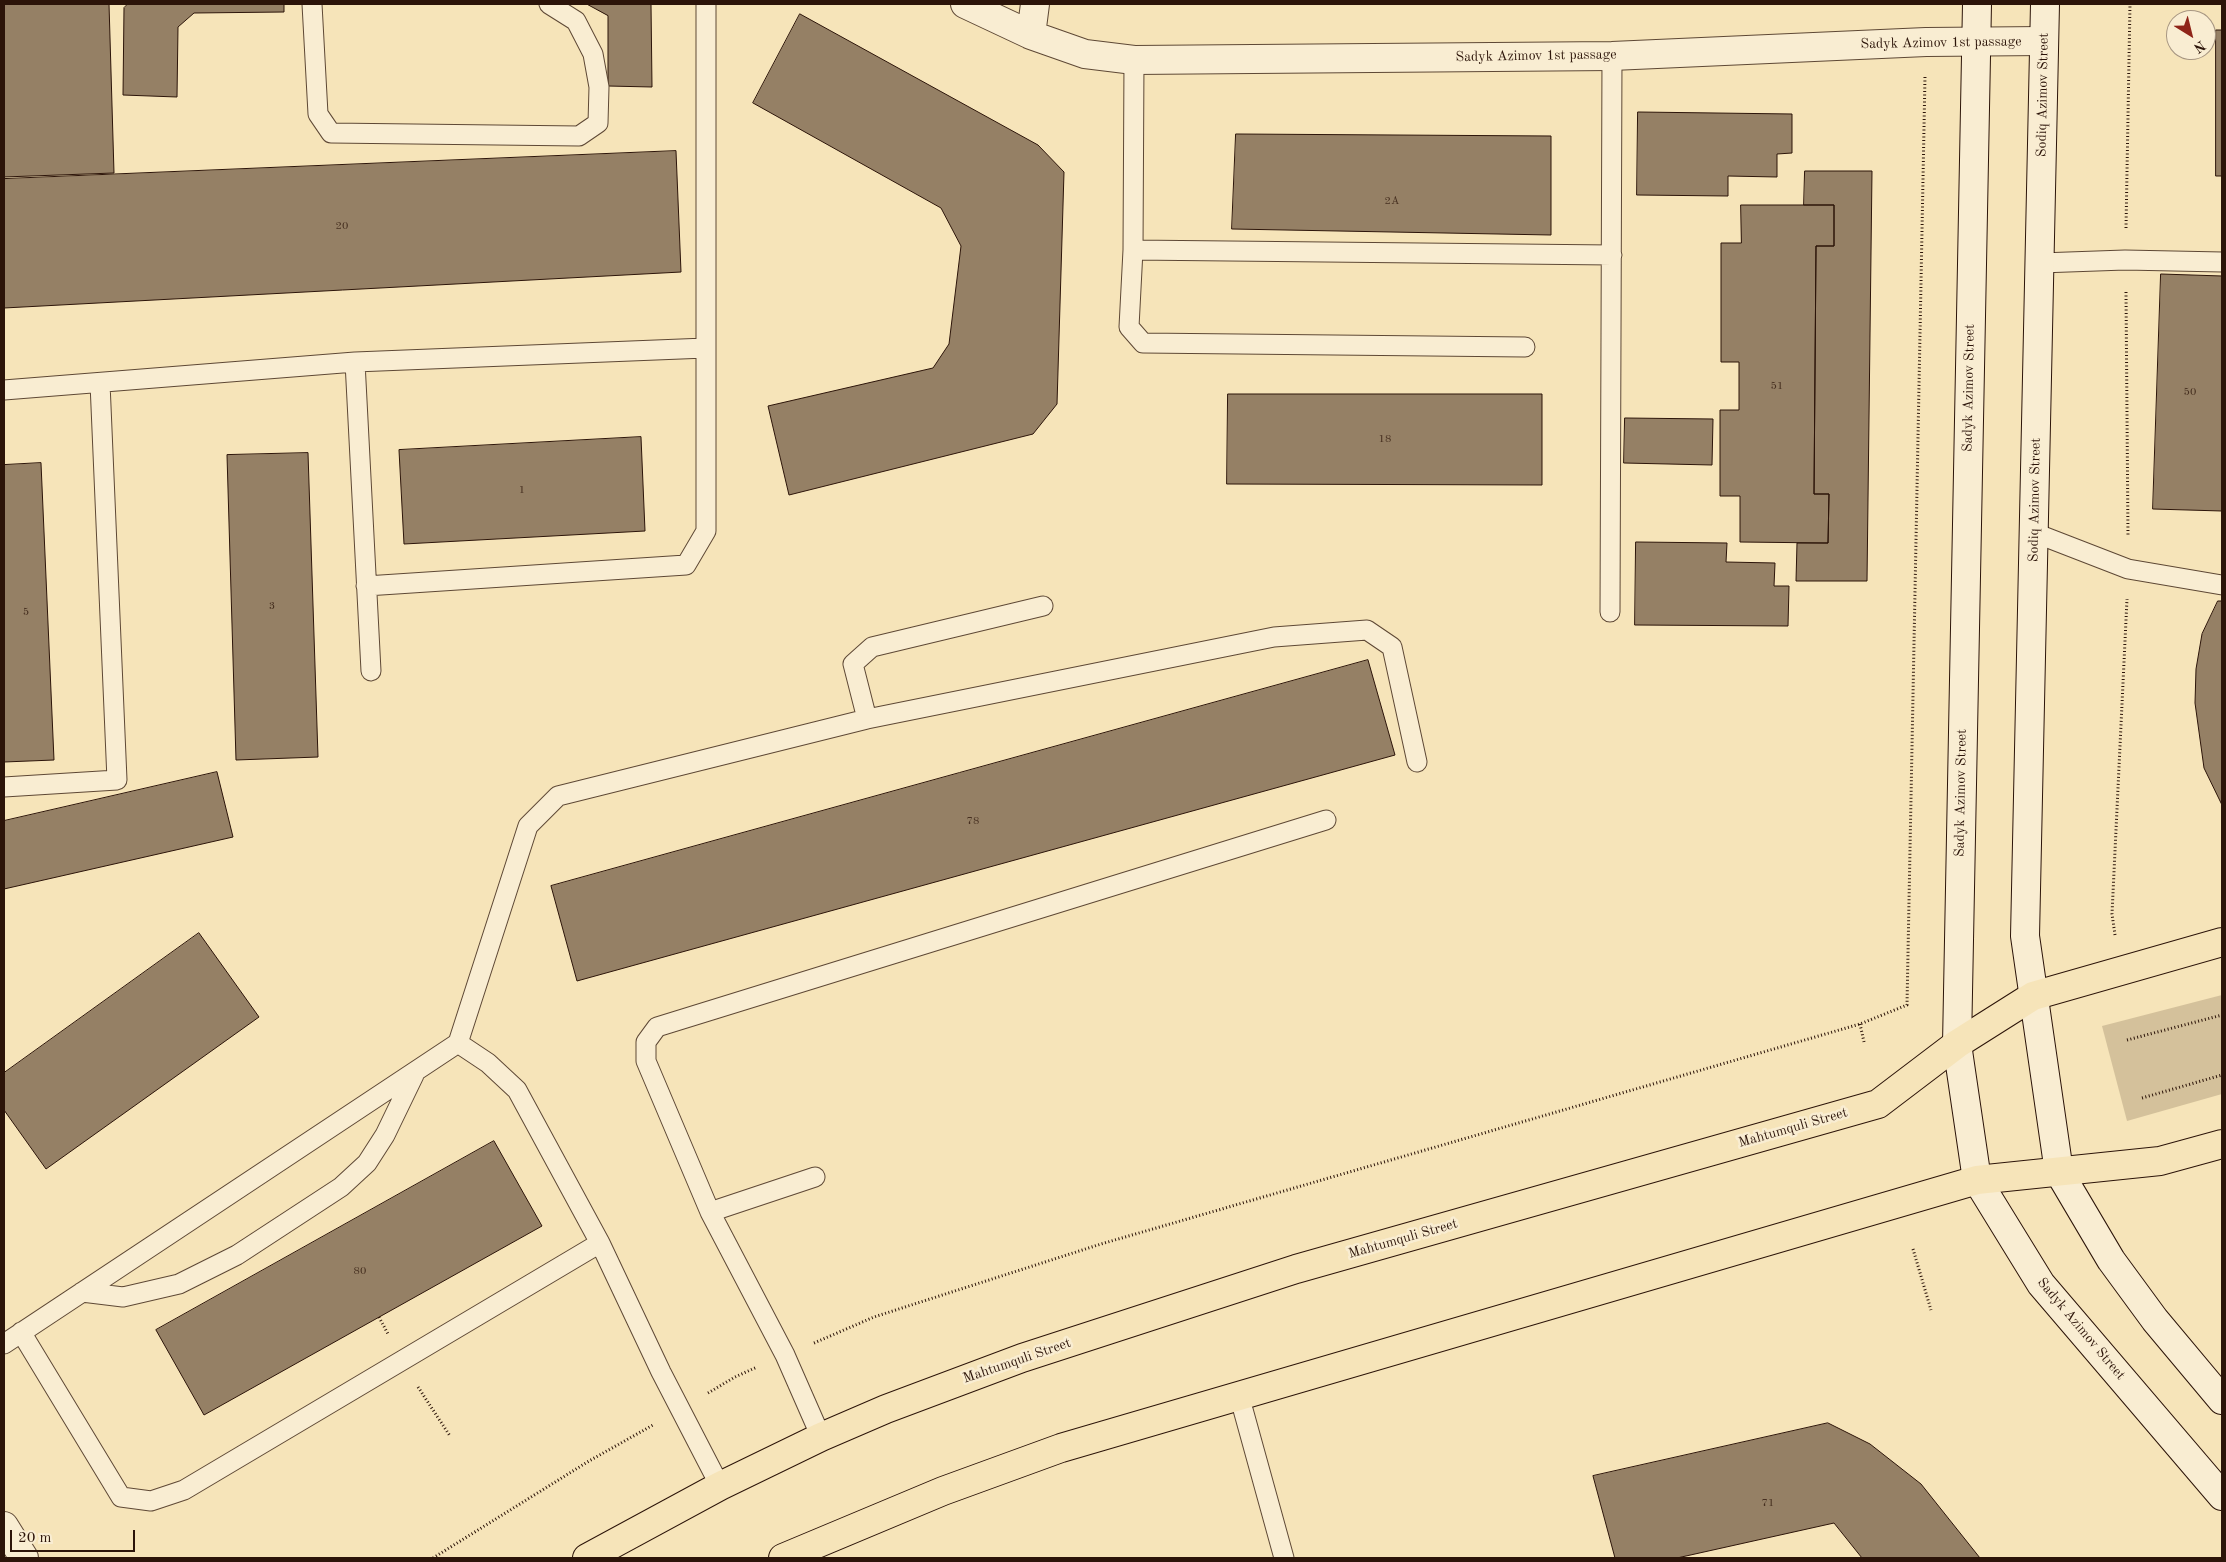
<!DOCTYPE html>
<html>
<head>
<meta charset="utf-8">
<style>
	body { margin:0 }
	#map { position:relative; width:2226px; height:1562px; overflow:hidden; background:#f6e4b9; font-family:"Old Standard TT",serif }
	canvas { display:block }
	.frame { position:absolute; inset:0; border:5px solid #2c1409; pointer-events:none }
	.north { position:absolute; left:2166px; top:10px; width:50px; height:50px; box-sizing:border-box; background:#f9edd2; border:1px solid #a79682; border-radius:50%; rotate:144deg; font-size:14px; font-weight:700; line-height:20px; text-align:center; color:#2c1409 }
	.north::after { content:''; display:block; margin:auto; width:18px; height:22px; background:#8f2418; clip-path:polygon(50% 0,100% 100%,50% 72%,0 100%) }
	.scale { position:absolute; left:10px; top:1530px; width:125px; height:22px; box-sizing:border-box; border:2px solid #2c1409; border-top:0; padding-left:6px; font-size:15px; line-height:18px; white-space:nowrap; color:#2c1409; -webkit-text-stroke:4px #f9edd2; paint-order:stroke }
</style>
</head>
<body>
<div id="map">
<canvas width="2226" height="1562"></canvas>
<div class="frame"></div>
<div class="north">N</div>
<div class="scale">20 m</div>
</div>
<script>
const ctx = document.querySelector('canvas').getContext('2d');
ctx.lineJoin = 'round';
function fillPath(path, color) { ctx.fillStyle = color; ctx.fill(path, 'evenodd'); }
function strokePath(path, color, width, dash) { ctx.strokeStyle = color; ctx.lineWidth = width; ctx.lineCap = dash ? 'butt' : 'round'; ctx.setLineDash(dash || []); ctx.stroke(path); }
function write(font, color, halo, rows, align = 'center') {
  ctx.font = font + ' "Old Standard TT",serif'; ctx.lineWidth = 5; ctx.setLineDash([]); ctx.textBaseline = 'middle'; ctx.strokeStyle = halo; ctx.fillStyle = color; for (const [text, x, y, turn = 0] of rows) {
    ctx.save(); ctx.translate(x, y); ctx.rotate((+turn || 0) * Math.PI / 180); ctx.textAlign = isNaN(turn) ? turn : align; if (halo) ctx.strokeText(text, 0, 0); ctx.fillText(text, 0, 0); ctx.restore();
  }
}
fillPath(new Path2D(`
	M 2222,995 L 2222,1094 L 2127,1121 L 2102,1026 Z`), '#d4c19b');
const building = new Path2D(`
	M 4,4 L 109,4 L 114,173 L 4,177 Z
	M 128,4 L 284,4 L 284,12 L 194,13 L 178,27 L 177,97 L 123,95 L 124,8 Z
	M 587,4 L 651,4 L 652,87 L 608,86 L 608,16 Z
	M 800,14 L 1038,145 L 1064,172 L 1057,404 L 1033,434 L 789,495 L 768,406 L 933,368 L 949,344 L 961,246 L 941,208 L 753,103 Z
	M 2216,30 L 2222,30 L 2222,176 L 2216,176 Z
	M 1638,112 L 1792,114 L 1792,153 L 1777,154 L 1777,177 L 1728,176 L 1728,196 L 1637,195 Z
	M 1236,134 L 1551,136 L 1551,235 L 1232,229 Z
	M 676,151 L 681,272 L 4,308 L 4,179 Z
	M 1805,171 L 1872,171 L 1867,581 L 1796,581 L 1797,543 L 1828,543 L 1829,494 L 1814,494 L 1816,246 L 1834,246 L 1834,205 L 1804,205 Z
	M 1741,205 L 1834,205 L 1834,246 L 1816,246 L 1814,494 L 1829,494 L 1828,543 L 1740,542 L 1740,496 L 1720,496 L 1720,410 L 1739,410 L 1739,362 L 1721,362 L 1721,243 L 1741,243 Z
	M 2161,274 L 2222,276 L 2222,511 L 2153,509 Z
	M 1228,394 L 1542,394 L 1542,485 L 1227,484 Z
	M 1625,418 L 1713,419 L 1712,465 L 1624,463 Z
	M 641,437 L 645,531 L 404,544 L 399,450 Z
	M 308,453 L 318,757 L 236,760 L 227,455 Z
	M 41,463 L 54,760 L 4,762 L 4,465 Z
	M 1636,542 L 1727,543 L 1726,562 L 1775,563 L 1774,586 L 1789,586 L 1788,626 L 1635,625 Z
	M 2218,601 L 2222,601 L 2222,805 L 2204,768 L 2195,703 L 2196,669 L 2202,634 Z
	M 1368,660 L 1395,755 L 577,981 L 551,886 Z
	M 217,772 L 233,837 L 4,889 L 4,821 Z
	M 199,933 L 259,1017 L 46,1169 L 4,1110 L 4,1073 Z
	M 494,1141 L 542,1226 L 204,1415 L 156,1330 Z
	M 1828,1423 L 1870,1444 L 1921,1484 L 1980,1558 L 1862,1558 L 1834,1523 L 1677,1558 L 1615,1558 L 1593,1476 Z`);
fillPath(building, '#958065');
strokePath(building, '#2c1409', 1);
const service = new Path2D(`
	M 312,4 L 318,114 L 331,133 L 579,136 L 598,123 L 599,87 L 593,54 L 576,21 L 549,4
	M 1134,60 L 1133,250 L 1129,327 L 1143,343 L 1525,347
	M 1133,250 L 1612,255
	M 2040,263 L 2125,260 L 2222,262
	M 355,362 L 371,671
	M 4,390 L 355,362 L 706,348 L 706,4
	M 2035,533 L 2128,569 L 2222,585
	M 366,586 L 686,565 L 706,531 L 706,348
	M 1610,612 L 1612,56
	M 867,719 L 853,664 L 872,647 L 1043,606
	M 4,787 L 117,780 L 100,383
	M 458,1043 L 528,826 L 558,796 L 867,719 L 1274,637 L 1367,630 L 1392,647 L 1417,762
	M 710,1212 L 815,1177
	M 82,1292 L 123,1297 L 179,1284 L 237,1255 L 341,1187 L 367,1163 L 385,1135 L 414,1075
	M 21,1332 L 121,1497 L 151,1501 L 184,1490 L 600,1243 L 661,1372 L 720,1486
	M 4,1344 L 458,1043 L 488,1063 L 517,1090 L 600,1243
	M 1239,1395 L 1284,1558
	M 821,1437 L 785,1355 L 710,1212 L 646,1061 L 646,1042 L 657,1027 L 1326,820`);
const minor = new Path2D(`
	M 965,4 L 1031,35 L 1085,54 L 1134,60 L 1612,56 L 1926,42 L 2044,41
	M 1031,35 L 1035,4
	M 4,1526 L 24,1558`);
const secondary = new Path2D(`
	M 1977,4 L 1957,1044 L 1977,1180 L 2041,1284 L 2222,1496
	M 2045,4 L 2025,936 L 2059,1172 L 2111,1260 L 2155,1320 L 2222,1400`);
const primary = new Path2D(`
	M 587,1558 L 720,1486 L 821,1437 L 886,1409 L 1022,1358 L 1296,1269 L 1878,1104 L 1957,1044 L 2033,996 L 2222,942
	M 783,1558 L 943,1491 L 1061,1448 L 1977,1180 L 2160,1161 L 2222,1144`);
strokePath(service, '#5e4835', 21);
strokePath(minor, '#5e4835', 30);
strokePath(secondary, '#2c1409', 30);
strokePath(primary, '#2c1409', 30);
strokePath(new Path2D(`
	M 2126,228 L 2130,4
	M 2126,292 L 2128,536
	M 2115,935 L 2112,914 L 2127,599
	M 1860,1024 L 1864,1042
	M 2127,1040 L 2222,1015
	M 2142,1098 L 2222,1075
	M 1913,1249 L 1931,1310
	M 379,1317 L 388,1334
	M 814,1343 L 874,1317 L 1101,1244 L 1860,1024 L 1907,1005 L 1925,76
	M 418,1387 L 450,1436
	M 708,1393 L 735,1377 L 757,1367
	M 433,1558 L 589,1461 L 653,1425`), '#2c1409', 3, [1, 2.5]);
strokePath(service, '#f9edd2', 19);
strokePath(minor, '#f9edd2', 28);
strokePath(secondary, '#f9edd2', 28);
strokePath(primary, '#f6e4b9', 28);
write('11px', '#462f20', null, [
	["2А",1392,201],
	["20",342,226],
	["51",1777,386],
	["50",2190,392],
	["18",1385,439],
	["1",522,490],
	["3",272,606],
	["5",26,612],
	["78",973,821],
	["80",360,1271],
	["71",1768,1503]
]);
write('14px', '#2c1409', '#f9edd2', [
	["Sadyk Azimov 1st passage",1941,43,-1],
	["Sadyk Azimov 1st passage",1536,56,-1],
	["Sodiq Azimov Street",2043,95,-89],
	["Sadyk Azimov Street",1969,388,-89],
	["Sodiq Azimov Street",2035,500,-89],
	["Sadyk Azimov Street",1961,793,-89],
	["Mahtumquli Street",1793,1128,-16],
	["Mahtumquli Street",1403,1239,-16],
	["Sadyk Azimov Street",2081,1329,50],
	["Mahtumquli Street",1017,1361,-19]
]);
</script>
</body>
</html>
